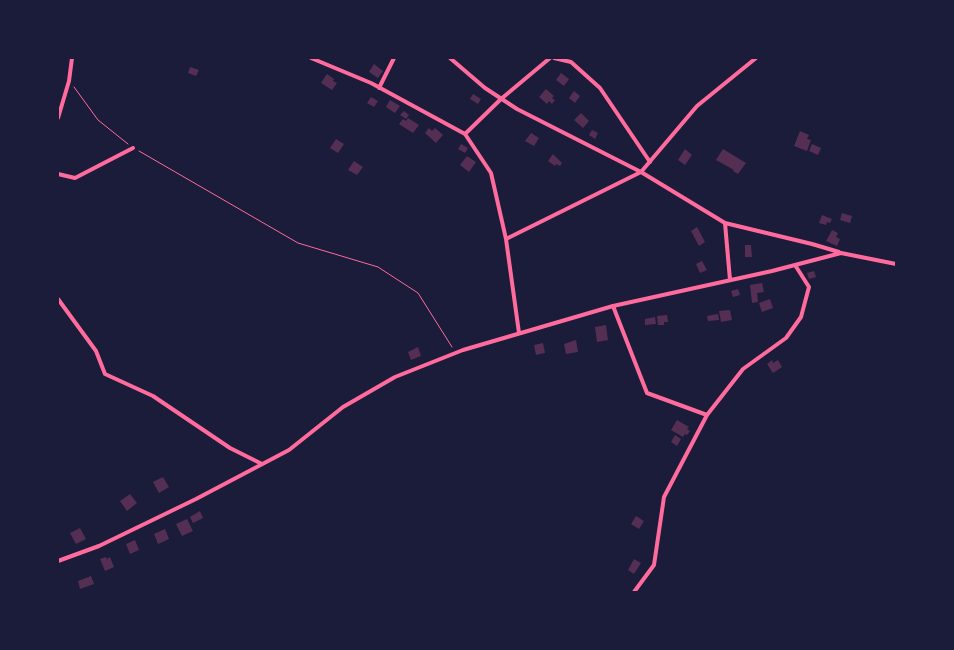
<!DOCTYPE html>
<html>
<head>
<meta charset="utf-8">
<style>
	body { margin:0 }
	#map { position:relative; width:954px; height:650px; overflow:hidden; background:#1b1b3a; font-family:Roboto,sans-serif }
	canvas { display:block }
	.frame { position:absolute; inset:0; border:59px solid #1b1b3a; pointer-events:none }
</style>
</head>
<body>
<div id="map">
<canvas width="954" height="650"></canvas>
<div class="frame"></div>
</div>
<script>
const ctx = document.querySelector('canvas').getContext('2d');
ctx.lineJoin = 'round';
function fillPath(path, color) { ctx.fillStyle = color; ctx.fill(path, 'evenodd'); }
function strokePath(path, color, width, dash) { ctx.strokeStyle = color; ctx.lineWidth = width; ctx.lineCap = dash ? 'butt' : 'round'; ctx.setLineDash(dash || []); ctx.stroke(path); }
fillPath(new Path2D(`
	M 374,64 L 383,71 L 378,78 L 369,72 Z
	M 190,67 L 199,70 L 196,76 L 188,73 Z
	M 561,73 L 569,79 L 564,86 L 556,80 Z
	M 327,74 L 334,79 L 333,81 L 337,83 L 332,90 L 321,83 Z
	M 546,89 L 554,96 L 552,98 L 555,100 L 552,104 L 549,101 L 547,104 L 539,97 Z
	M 574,91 L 580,96 L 575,103 L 569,98 Z
	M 473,94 L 481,99 L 478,104 L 470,99 Z
	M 371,97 L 378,101 L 374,107 L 367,103 Z
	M 390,100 L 400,106 L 395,113 L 386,107 Z
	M 404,111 L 409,115 L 406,119 L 400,115 Z
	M 581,113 L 589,121 L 583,128 L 574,120 Z
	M 408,118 L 419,125 L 413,133 L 399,124 L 403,119 L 406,121 Z
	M 429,128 L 432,131 L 435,128 L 443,135 L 436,143 L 425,133 Z
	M 592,130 L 598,133 L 595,139 L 589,135 Z
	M 800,131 L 809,135 L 807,139 L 811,140 L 807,151 L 794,146 Z
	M 531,133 L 539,138 L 534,146 L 525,141 Z
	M 336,139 L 344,144 L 338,153 L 330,148 Z
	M 461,144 L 468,148 L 465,153 L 458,149 Z
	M 812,144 L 821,148 L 818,155 L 809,151 Z
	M 685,149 L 692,155 L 685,165 L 678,160 Z
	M 723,149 L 746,163 L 738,174 L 733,171 L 734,170 L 716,160 Z
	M 553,154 L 562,163 L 560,166 L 556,164 L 555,166 L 548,161 Z
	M 467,156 L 476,162 L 469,172 L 460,165 Z
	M 354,161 L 363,167 L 357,175 L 348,170 Z
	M 842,213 L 852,216 L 850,223 L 840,220 Z
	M 822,215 L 832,219 L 830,223 L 827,222 L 826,225 L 819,223 Z
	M 697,227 L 705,242 L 699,246 L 691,231 Z
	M 832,230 L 838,233 L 836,237 L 840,239 L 837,246 L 826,241 Z
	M 745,245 L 751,245 L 752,257 L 745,257 Z
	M 702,261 L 707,270 L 700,273 L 696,264 Z
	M 814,271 L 816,277 L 809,279 L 807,273 Z
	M 762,283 L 764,292 L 757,293 L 758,302 L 752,303 L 750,285 Z
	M 738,289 L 740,295 L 733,297 L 731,291 Z
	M 770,299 L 773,308 L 762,312 L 759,303 Z
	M 730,310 L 732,320 L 721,322 L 719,311 Z
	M 718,314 L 719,320 L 708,321 L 707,316 Z
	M 667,315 L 668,322 L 664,322 L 664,325 L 658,325 L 657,316 Z
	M 655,317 L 656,324 L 645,325 L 645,319 Z
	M 606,325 L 608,340 L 597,342 L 595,327 Z
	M 576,340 L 578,352 L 566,354 L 564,344 Z
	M 543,343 L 545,353 L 536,355 L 534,345 Z
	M 418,347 L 421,356 L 411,360 L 408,352 Z
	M 772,360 L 773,363 L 778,360 L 782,367 L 773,373 L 767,364 Z
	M 677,420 L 689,427 L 687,429 L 690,431 L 687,435 L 685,434 L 683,437 L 671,430 Z
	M 675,435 L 681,439 L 677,446 L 671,442 Z
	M 163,477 L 169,487 L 159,493 L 153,482 Z
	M 130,494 L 137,503 L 127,511 L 120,501 Z
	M 200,511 L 203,518 L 193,523 L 190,517 Z
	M 636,516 L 644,521 L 639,529 L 631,524 Z
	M 187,519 L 193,531 L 182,536 L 176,524 Z
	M 80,528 L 86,539 L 76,544 L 70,533 Z
	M 165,529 L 169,539 L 158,544 L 154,534 Z
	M 135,540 L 139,550 L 130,554 L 126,544 Z
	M 106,557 L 107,559 L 110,557 L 114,567 L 105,571 L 100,559 Z
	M 634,559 L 641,563 L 634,574 L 628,570 Z
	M 91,576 L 94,584 L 80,589 L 78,581 Z`), '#542f53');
strokePath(new Path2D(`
	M 74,87 L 98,120 L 128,144
	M 139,151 L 298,243 L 378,267 L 418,293 L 452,347`), '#ff6b9d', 1);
strokePath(new Path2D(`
	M 311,58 L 371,83 L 465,134 L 491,173 L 506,239 L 519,333
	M 450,58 L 485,88 L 517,109 L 641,172 L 725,223 L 812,244 L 839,252
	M 554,58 L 571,62 L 600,88 L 650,162
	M 379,88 L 394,58
	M 58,118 L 69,81 L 72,58
	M 465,134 L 501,99 L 550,58
	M 58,174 L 75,178 L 133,148
	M 725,223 L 730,280
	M 506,239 L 641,172 L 697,106 L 756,58
	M 58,299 L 96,351 L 105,374 L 153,396 L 230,448 L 262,464
	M 613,306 L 647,393 L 707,415 L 743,369 L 786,338 L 801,317 L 809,287 L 795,265
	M 58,561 L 99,546 L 196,499 L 289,450 L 343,407 L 395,377 L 463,350 L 613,306 L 772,271 L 841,253 L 896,264
	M 634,592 L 654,565 L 664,497 L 707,415`), '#ff6b9d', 4);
</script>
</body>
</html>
